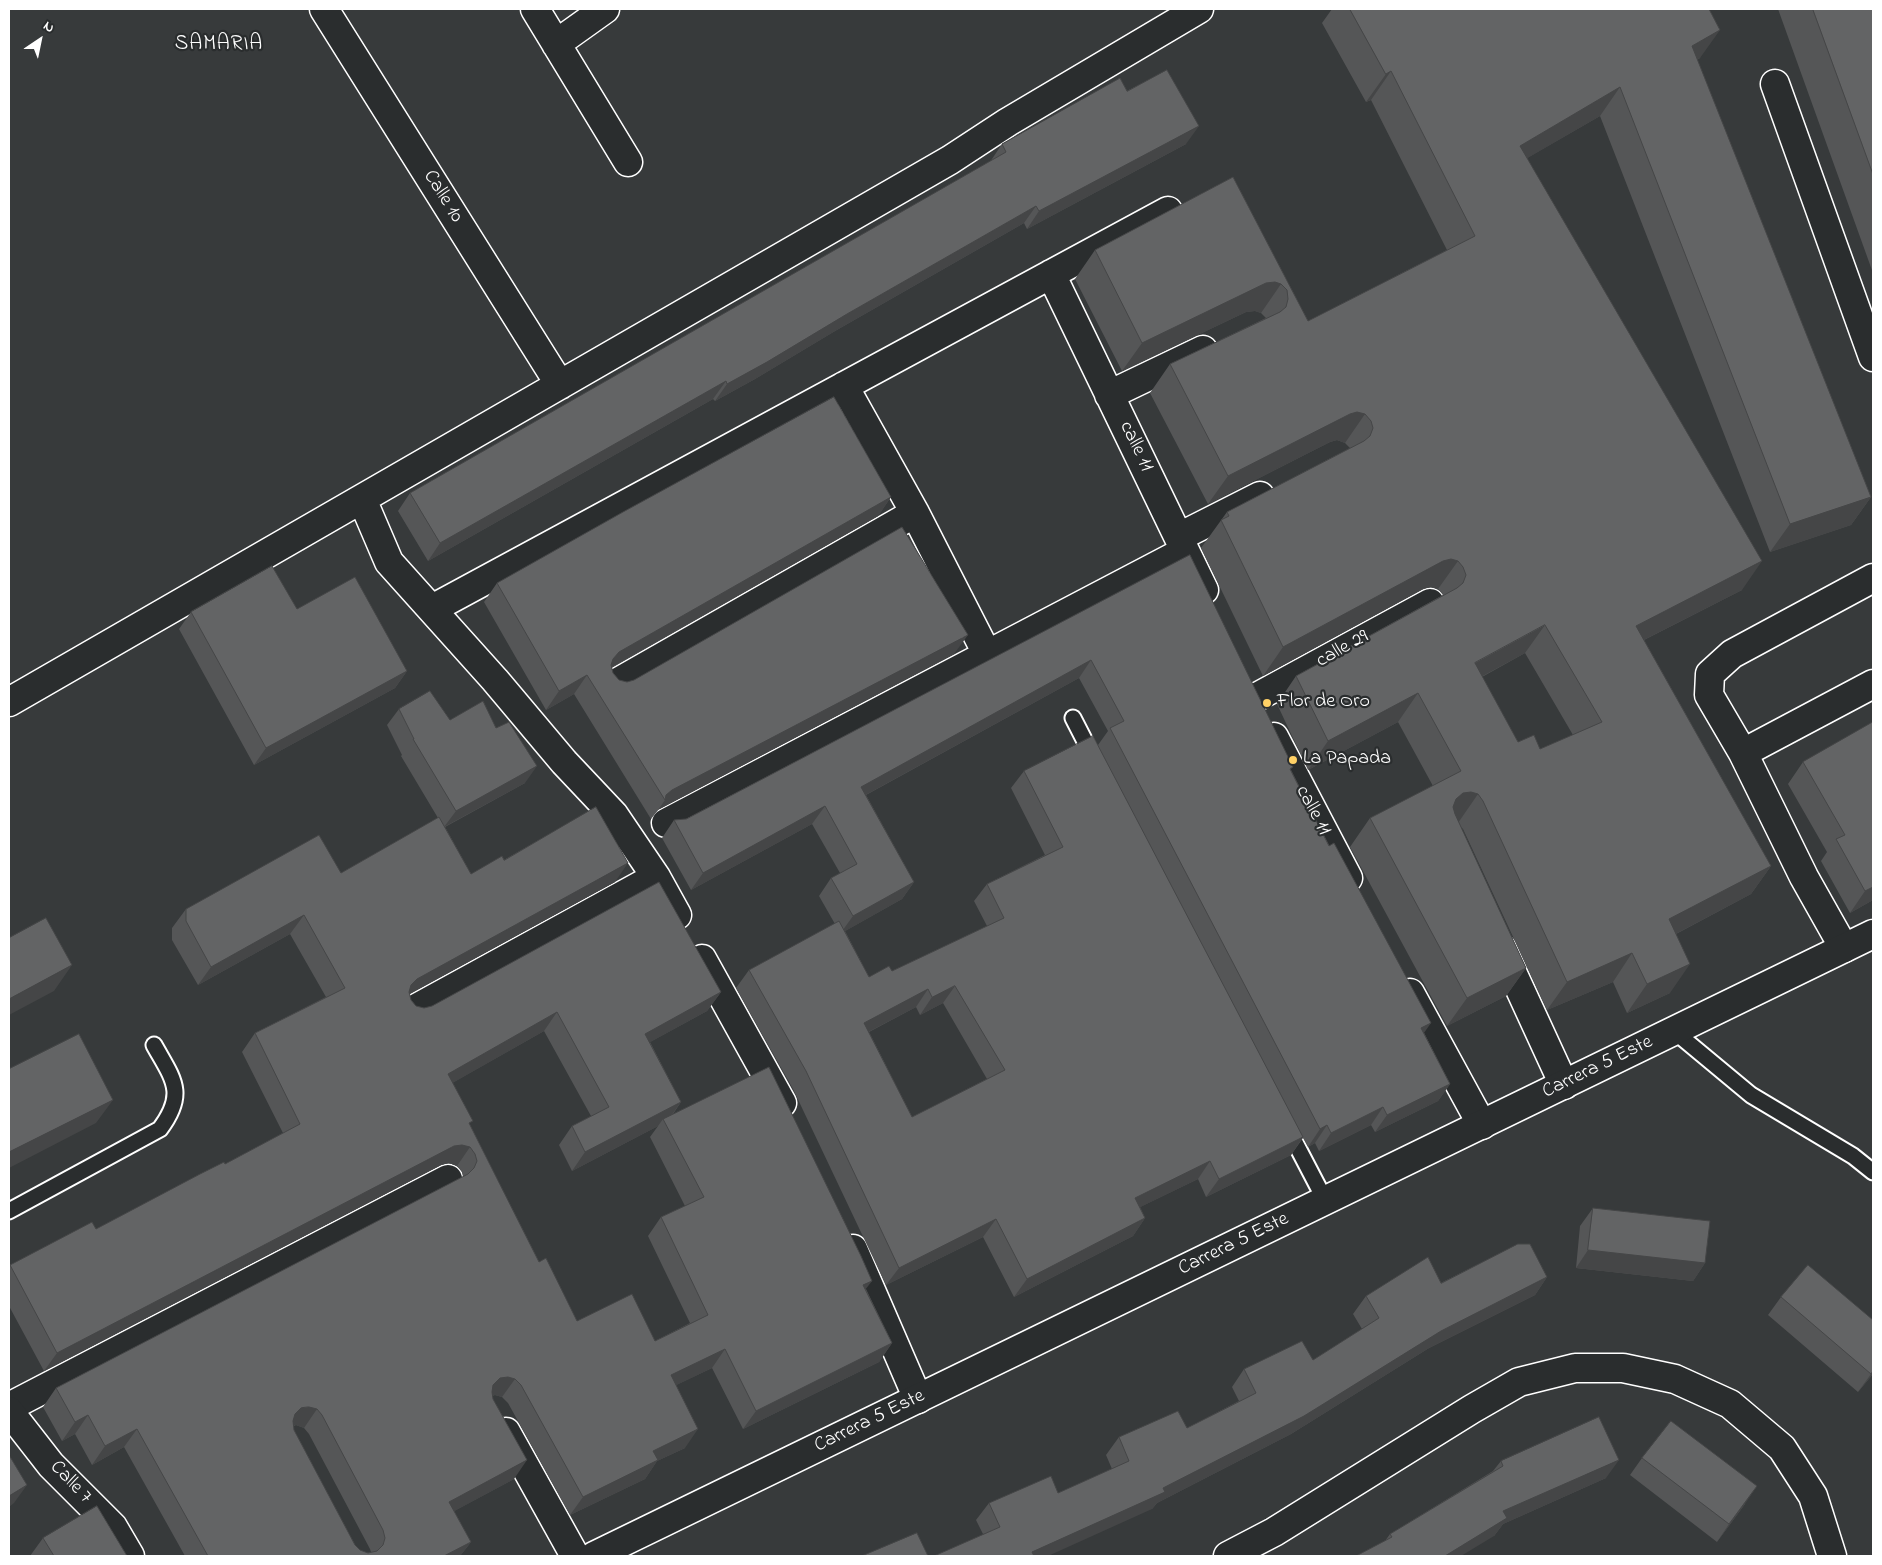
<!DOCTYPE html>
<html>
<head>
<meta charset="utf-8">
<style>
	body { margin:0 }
	#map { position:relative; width:1882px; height:1565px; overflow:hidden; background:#373a3b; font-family:"Indie Flower",sans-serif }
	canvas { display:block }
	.frame { position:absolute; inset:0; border:10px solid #fff; pointer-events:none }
	.north { position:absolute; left:15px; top:15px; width:50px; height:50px; -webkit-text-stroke:4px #2a2d2e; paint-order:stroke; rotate:34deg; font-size:14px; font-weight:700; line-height:20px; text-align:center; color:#fff }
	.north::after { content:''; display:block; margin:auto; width:18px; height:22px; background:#fff; clip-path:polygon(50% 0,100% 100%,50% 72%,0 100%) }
</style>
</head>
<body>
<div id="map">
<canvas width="1882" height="1565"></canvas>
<div class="frame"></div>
<div class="north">N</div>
</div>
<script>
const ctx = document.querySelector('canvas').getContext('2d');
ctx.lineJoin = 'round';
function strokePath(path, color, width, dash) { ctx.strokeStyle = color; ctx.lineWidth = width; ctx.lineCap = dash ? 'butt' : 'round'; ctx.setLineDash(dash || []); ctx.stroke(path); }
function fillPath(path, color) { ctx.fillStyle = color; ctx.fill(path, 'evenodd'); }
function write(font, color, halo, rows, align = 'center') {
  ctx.font = font + ' "Indie Flower",sans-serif'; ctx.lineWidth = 4.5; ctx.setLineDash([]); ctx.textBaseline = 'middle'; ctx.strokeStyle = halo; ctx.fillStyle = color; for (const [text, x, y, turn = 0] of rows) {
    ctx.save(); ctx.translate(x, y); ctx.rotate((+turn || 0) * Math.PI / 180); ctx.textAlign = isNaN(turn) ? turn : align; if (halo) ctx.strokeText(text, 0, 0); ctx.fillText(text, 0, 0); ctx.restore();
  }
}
const lane = new Path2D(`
	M 1073,718 L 1093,757
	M 1674,1031 L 1751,1095 L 1853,1156 L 1873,1172
	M 1288,1129 L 1325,1200
	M 9,1211 L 160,1129 C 187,1093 173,1079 154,1045`);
const street = new Path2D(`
	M 324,9 L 560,385
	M 535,9 L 628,162
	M 556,44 L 605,9
	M 1775,84 L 1873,357
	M 1051,274 L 1204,590
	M 844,386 L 915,513 L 987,654
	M 1109,395 L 1203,350
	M 362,499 L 389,562 L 495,680 L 564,762 L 614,815 L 656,877 L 677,915
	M 1179,537 L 1260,496
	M 432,609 L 1168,211
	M 613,685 L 915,513
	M 1255,698 L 1430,603
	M 9,702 L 950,160 L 1008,122 L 1199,9
	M 1274,737 L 1348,878
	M 1743,753 L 1873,684
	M 666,823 L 1185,551
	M 1501,948 L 1564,1085
	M 1844,948 L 1804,877 L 1743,753 L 1709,695 L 1710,674 L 1732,654 L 1873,578
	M 702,959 L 782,1103
	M 1410,993 L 1482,1125
	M 411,1011 L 656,877
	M 853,1249 L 918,1399
	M 9,1407 L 448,1179
	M 506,1432 L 575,1556
	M 1228,1556 L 1274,1532 L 1472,1409 L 1519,1382 L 1575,1368 L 1623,1368 L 1675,1379 L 1730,1404 L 1782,1448 L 1813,1496 L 1832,1556`);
const secondary = new Path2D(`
	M 9,1411 L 51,1465 L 113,1527 L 130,1556
	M 594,1556 L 1873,934`);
strokePath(lane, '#fff', 19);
strokePath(street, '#fff', 31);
strokePath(secondary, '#fff', 31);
strokePath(lane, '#2a2d2e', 15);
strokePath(street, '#2a2d2e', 28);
strokePath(secondary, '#2a2d2e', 28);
fillPath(new Path2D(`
	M 1332,9 L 1709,9 L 1700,58 L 1697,60 L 1871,497 L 1851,525 L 1770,552 L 1600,116 L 1527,158 L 1742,590 L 1644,640 L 1771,866 L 1751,894 L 1676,934 L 1670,993 L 1627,1013 L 1613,982 L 1547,1010 L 1463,829 L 1460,826 L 1526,968 L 1506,996 L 1447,1026 L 1350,847 L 1370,818 L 1433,786 L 1398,722 L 1308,770 L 1277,704 L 1296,676 L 1443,595 L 1438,589 L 1431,587 L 1423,589 L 1263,676 L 1201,548 L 1227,512 L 1350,448 L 1345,443 L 1337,440 L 1330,442 L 1208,504 L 1150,393 L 1170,364 L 1266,318 L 1261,313 L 1255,311 L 1246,312 L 1122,371 L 1075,279 L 1095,250 L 1233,177 L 1308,321 L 1447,250 L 1371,100 L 1366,102 L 1322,23 ZM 1525,653 L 1573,735 L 1540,749 L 1518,742 L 1482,677 Z
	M 1778,9 L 1873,9 L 1873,273 Z
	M 1127,91 L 1186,144 L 1027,229 L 1024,223 L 835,331 L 755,379 L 715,401 L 713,399 L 428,561 L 398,511 L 410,493 L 990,162 L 1002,144 Z
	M 891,497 L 878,516 L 611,668 L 613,673 L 619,680 L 627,682 L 954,654 L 659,809 L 651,819 L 574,694 L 546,710 L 484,602 L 497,583 Z
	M 1190,555 L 1291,770 L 1450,1084 L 1438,1101 L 1375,1132 L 1371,1125 L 1319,1151 L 1315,1143 L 1308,1147 L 1303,1138 L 1291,1155 L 1206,1197 L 1198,1179 L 1140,1207 L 1145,1218 L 1133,1236 L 1014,1297 L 983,1237 L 886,1285 L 793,1089 L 736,988 L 749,970 L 835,924 L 819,896 L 831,878 L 840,873 L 812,824 L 691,890 L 662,838 L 674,820 L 686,819 ZM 1079,678 L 1108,731 L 1098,745 L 1024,771 L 1011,788 L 1045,855 L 987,884 L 974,901 L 987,926 L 892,971 L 869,977 L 845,931 L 902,899 L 914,882 L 866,795 ZM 943,1003 L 987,1079 L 912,1117 L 869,1032 L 916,1007 L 920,1015 Z
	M 297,609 L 407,671 L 395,688 L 254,765 L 179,629 L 191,612 Z
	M 399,709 L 450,720 L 496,728 L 525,783 L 445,827 L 471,874 L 504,860 L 615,882 L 409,994 L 411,1000 L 416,1006 L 424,1008 L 721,992 L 707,1011 L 650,1042 L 681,1102 L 673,1114 L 866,1289 L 892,1343 L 879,1362 L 743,1429 L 712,1368 L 676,1385 L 685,1448 L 657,1461 L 645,1479 L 570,1515 L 508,1403 L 502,1397 L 495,1395 L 492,1396 L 514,1479 L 454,1511 L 471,1542 L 460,1556 L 185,1556 L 124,1447 L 92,1465 L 75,1434 L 62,1441 L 43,1407 L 56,1388 L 463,1177 L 462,1172 L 457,1166 L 449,1163 L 441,1165 L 44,1371 L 9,1306 L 9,1267 L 10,1265 L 96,1229 L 225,1164 L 283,1133 L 242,1052 L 255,1033 L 326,997 L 290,934 L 198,985 L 172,940 L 172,928 L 186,909 L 341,873 L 438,818 L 401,756 L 402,755 L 387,725 ZM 544,1031 L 591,1116 L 572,1126 L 559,1145 L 572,1171 L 658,1126 L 650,1137 L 685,1206 L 661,1217 L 648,1236 L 690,1323 L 655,1341 L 577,1321 L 539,1262 L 470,1125 L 452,1083 ZM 296,1425 L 304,1428 L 309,1434 L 370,1549 L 371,1552 L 368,1553 L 360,1550 L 355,1545 L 294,1430 L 294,1426 Z
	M 1873,722 L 1873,900 L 1850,913 L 1821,861 L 1827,852 L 1788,784 L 1803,762 Z
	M 1593,1208 L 1705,1263 L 1693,1281 L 1576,1268 L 1580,1226 Z
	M 1547,1277 L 1535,1295 L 1429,1348 L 1291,1434 L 1157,1503 L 1152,1509 L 983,1534 L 976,1520 L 989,1503 L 1058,1493 L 1112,1469 L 1106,1455 L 1119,1437 L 1187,1428 L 1239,1401 L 1232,1387 L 1244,1369 L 1313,1360 L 1362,1329 L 1353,1314 L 1366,1296 L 1441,1283 Z
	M 1781,1297 L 1873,1320 L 1873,1374 L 1858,1392 L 1768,1315 Z
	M 1642,1458 L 1745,1504 L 1717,1542 L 1630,1475 Z
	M 1501,1461 L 1606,1478 L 1503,1524 L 1494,1536 L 1385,1541 L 1390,1534 L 1493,1471 Z
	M 43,1538 L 127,1556 L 30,1556 Z`), '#555657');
fillPath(new Path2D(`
	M 1720,30 L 1700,58 L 1672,74 L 1692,46 Z
	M 1391,71 L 1371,100 L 1366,102 L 1386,74 Z
	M 1620,87 L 1600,116 L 1500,174 L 1520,146 Z
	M 1199,126 L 1186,144 L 1027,229 L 1039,211 Z
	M 1036,206 L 1024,223 L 835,331 L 755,379 L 715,401 L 727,384 L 847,314 Z
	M 1275,282 L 1281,284 L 1261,313 L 1255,311 L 1246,312 L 1122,371 L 1142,343 L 1266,283 Z
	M 726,381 L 713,399 L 428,561 L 440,543 Z
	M 1357,412 L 1365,414 L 1345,443 L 1337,440 L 1330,442 L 1208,504 L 1228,476 L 1350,414 Z
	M 891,497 L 878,516 L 605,671 L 613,659 L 619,652 Z
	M 1871,497 L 1851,525 L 1770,552 L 1790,524 Z
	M 1451,559 L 1458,561 L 1438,589 L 1431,587 L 1423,589 L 1263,676 L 1283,647 L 1443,561 Z
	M 1762,561 L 1742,590 L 1616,654 L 1636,626 Z
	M 1545,625 L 1525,653 L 1455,691 L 1475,663 Z
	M 968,635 L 954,654 L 658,810 L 665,800 L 666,795 L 672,790 Z
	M 1091,660 L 1079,678 L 849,804 L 861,787 Z
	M 407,671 L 395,688 L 254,765 L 266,748 Z
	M 587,675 L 574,694 L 546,710 L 559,691 Z
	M 1418,693 L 1398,722 L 1308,770 L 1328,741 Z
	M 537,766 L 525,783 L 444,827 L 456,811 Z
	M 1471,792 L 1478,794 L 1458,823 L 1443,822 L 1456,799 L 1463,793 Z
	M 825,806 L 812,824 L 691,890 L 703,873 Z
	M 628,863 L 615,882 L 404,997 L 411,985 L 417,979 Z
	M 1771,866 L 1751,894 L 1649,948 L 1669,919 Z
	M 914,882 L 902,899 L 840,934 L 853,916 Z
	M 1873,887 L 1873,900 L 1850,913 L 1865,891 Z
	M 304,915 L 290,934 L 198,985 L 211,967 Z
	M 1632,953 L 1613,982 L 1547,1010 L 1567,982 Z
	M 1690,964 L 1670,993 L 1627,1013 L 1647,984 Z
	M 72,965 L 54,991 L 9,1015 L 9,999 Z
	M 1526,968 L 1506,996 L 1447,1026 L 1467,998 Z
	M 955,986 L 943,1003 L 920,1015 L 932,997 Z
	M 928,989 L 916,1007 L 851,1041 L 864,1023 Z
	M 721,992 L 707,1011 L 632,1052 L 645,1034 Z
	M 557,1012 L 544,1031 L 435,1093 L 448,1074 Z
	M 1431,1023 L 1419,1040 L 1421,1028 Z
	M 1450,1084 L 1438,1101 L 1375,1132 L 1387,1115 Z
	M 113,1100 L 96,1123 L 9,1168 L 9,1152 Z
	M 681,1102 L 668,1120 L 663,1119 L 658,1126 L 572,1171 L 585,1152 Z
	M 1383,1107 L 1371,1125 L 1319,1151 L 1331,1133 Z
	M 1327,1125 L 1315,1143 L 1308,1147 L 1320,1129 Z
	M 1303,1137 L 1291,1155 L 1206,1197 L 1219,1179 Z
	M 462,1145 L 470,1147 L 457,1166 L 449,1163 L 441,1165 L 44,1371 L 57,1353 L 454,1146 Z
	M 1210,1161 L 1198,1179 L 1122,1216 L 1135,1198 Z
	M 1145,1218 L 1133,1236 L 1014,1297 L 1027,1279 Z
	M 996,1219 L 983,1237 L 886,1285 L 899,1268 Z
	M 1588,1250 L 1705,1263 L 1693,1281 L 1576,1268 Z
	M 1547,1277 L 1535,1295 L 1429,1348 L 1291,1434 L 1157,1503 L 1152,1509 L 1048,1556 L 1028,1556 L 1032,1552 L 1163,1488 L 1441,1331 Z
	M 872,1281 L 858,1299 L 863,1285 Z
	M 892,1343 L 879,1362 L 743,1429 L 756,1411 Z
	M 725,1349 L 712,1368 L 658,1394 L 671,1375 Z
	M 1873,1371 L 1873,1374 L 1858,1392 L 1871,1374 Z
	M 508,1377 L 515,1379 L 502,1397 L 495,1395 L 487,1397 L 493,1385 L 500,1378 Z
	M 309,1407 L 317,1409 L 304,1428 L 296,1425 L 288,1427 L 295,1414 L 301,1408 Z
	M 88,1415 L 75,1434 L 62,1441 L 75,1422 Z
	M 137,1429 L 124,1447 L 92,1465 L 105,1446 Z
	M 698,1429 L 685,1448 L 657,1461 L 645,1479 L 570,1515 L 583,1497 L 653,1451 Z
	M 527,1460 L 514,1479 L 436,1521 L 449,1502 Z
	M 1619,1460 L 1606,1478 L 1503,1524 L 1494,1536 L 1461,1556 L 1445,1556 L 1503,1511 Z
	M 27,1485 L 14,1503 L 9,1507 L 9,1496 Z
	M 1757,1486 L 1745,1504 L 1717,1542 L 1729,1524 Z
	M 471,1542 L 460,1556 L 444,1556 Z`), '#454647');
const building = new Path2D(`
	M 1350,9 L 1709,9 L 1720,30 L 1692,46 L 1871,497 L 1790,524 L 1620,87 L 1520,146 L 1762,561 L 1636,626 L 1771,866 L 1669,919 L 1690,964 L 1647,984 L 1632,953 L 1567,982 L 1483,801 L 1478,794 L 1471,792 L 1463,793 L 1456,799 L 1453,807 L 1455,814 L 1526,968 L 1467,998 L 1370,818 L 1461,771 L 1418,693 L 1328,741 L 1296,676 L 1457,588 L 1463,583 L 1466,575 L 1463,567 L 1458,561 L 1451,559 L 1443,561 L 1283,647 L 1221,520 L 1229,516 L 1227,512 L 1364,441 L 1370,436 L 1373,428 L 1371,421 L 1365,414 L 1357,412 L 1350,414 L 1228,476 L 1170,364 L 1280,312 L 1286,307 L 1288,299 L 1287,290 L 1281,284 L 1275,282 L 1266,283 L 1142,343 L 1095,250 L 1233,177 L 1308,321 L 1475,236 L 1391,71 L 1386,74 ZM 1545,625 L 1602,722 L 1540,749 L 1534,735 L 1518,742 L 1475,663 Z
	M 1813,9 L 1873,9 L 1873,174 Z
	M 1167,70 L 1199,126 L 1039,211 L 1036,206 L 847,314 L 767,362 L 727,384 L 726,381 L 440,543 L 410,493 L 1006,152 L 1002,144 L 1120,78 L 1127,91 Z
	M 834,397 L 891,497 L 619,652 L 613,659 L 611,665 L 613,673 L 619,680 L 627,682 L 634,680 L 902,527 L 968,635 L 672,790 L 666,795 L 665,800 L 587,675 L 559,691 L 497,583 L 623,512 Z
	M 1190,555 L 1293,767 L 1290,769 L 1329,846 L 1334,843 L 1431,1023 L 1421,1028 L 1450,1084 L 1387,1115 L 1383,1107 L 1331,1133 L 1327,1125 L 1320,1129 L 1110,728 L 1124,721 L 1091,660 L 861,787 L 914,882 L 853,916 L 831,878 L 857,864 L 825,806 L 703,873 L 674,820 L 686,819 Z
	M 272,566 L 297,609 L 355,577 L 407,671 L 266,748 L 191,612 Z
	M 430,691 L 450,720 L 483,701 L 496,728 L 509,722 L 537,766 L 456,811 L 413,739 L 414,739 L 399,709 Z
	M 1873,722 L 1873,887 L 1865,891 L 1836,839 L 1845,835 L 1803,762 Z
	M 1093,736 L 1303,1137 L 1219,1179 L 1210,1161 L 1135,1198 L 1145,1218 L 1027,1279 L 996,1219 L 899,1268 L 806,1071 L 749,970 L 839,921 L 869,977 L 889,966 L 892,971 L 1004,918 L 987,884 L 1063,847 L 1024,771 ZM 955,986 L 1005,1070 L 912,1117 L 864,1023 L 928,989 L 932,997 Z
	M 596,807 L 628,863 L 417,979 L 411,985 L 409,992 L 411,1000 L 416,1006 L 424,1008 L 432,1006 L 659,882 L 721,992 L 645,1034 L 681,1102 L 585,1152 L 572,1126 L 609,1107 L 557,1012 L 448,1074 L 473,1121 L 469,1123 L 539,1262 L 546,1258 L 577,1321 L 632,1294 L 655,1341 L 708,1315 L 661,1217 L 704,1197 L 663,1119 L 769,1067 L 861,1256 L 872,1281 L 863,1285 L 892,1343 L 756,1411 L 725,1349 L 671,1375 L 698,1429 L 653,1451 L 658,1460 L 583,1497 L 521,1385 L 515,1379 L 508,1377 L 500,1378 L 493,1385 L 492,1392 L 493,1399 L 527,1460 L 449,1502 L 471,1542 L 444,1556 L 208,1556 L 137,1429 L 105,1446 L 88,1415 L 75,1422 L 56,1388 L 468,1174 L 474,1168 L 477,1161 L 475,1154 L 470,1147 L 462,1145 L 454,1146 L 57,1353 L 10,1265 L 92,1222 L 96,1229 L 200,1174 L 224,1162 L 225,1164 L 300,1124 L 255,1033 L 345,988 L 304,915 L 211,967 L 186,921 L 186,909 L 319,835 L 341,873 L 439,817 L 471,874 L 502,856 L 504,860 ZM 309,1407 L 317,1409 L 322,1415 L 383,1530 L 385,1538 L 383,1545 L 377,1551 L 368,1553 L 360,1550 L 355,1545 L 294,1430 L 293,1421 L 295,1414 L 301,1408 Z
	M 46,918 L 72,965 L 9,999 L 9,938 Z
	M 79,1034 L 113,1100 L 9,1152 L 9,1069 Z
	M 1593,1208 L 1710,1221 L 1705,1263 L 1588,1250 Z
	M 1518,1244 L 1530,1244 L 1547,1277 L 1441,1331 L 1304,1416 L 1163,1488 L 1165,1492 L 1032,1552 L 1034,1556 L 934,1556 L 1000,1527 L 989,1503 L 1051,1476 L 1058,1493 L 1129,1461 L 1119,1437 L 1178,1411 L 1187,1428 L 1256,1393 L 1244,1369 L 1302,1341 L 1313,1360 L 1379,1318 L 1366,1296 L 1428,1257 L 1441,1283 Z
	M 1808,1265 L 1873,1320 L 1873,1371 L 1871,1374 L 1781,1297 Z
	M 1599,1417 L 1619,1460 L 1503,1511 L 1507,1518 L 1445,1556 L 1356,1556 L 1392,1537 L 1390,1534 L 1503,1466 L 1501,1461 Z
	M 1671,1421 L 1757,1486 L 1729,1524 L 1642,1458 Z
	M 9,1455 L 27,1485 L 9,1496 Z
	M 97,1506 L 127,1556 L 54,1556 L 43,1538 Z
	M 917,1533 L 928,1556 L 862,1556 Z`);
fillPath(building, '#636465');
strokePath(building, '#454647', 1);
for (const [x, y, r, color] of [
	[1267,703,5,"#ffd166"],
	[1293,760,5,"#ffd166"]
]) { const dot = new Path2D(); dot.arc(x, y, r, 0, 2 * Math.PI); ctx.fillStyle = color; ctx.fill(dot); strokePath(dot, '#2a2d2e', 2); }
write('20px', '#fff', '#2a2d2e', [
	["Calle 10",442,197,58],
	["calle 11",1135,447,64],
	["calle 29",1343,650,-29],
	["calle 11",1312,811,62],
	["Carrera 5 Este",1598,1068,-26],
	["Carrera 5 Este",1234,1245,-26],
	["Carrera 5 Este",870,1422,-26],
	["Calle 7",70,1483,46]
]);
write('20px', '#fff', '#2a2d2e', [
	["Flor de Oro",1277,703],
	["La Papada",1303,760]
], 'left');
ctx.letterSpacing = '1px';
write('21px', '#fff', '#2a2d2e', [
	["SAMARIA",219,46]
]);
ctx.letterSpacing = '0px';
</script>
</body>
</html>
